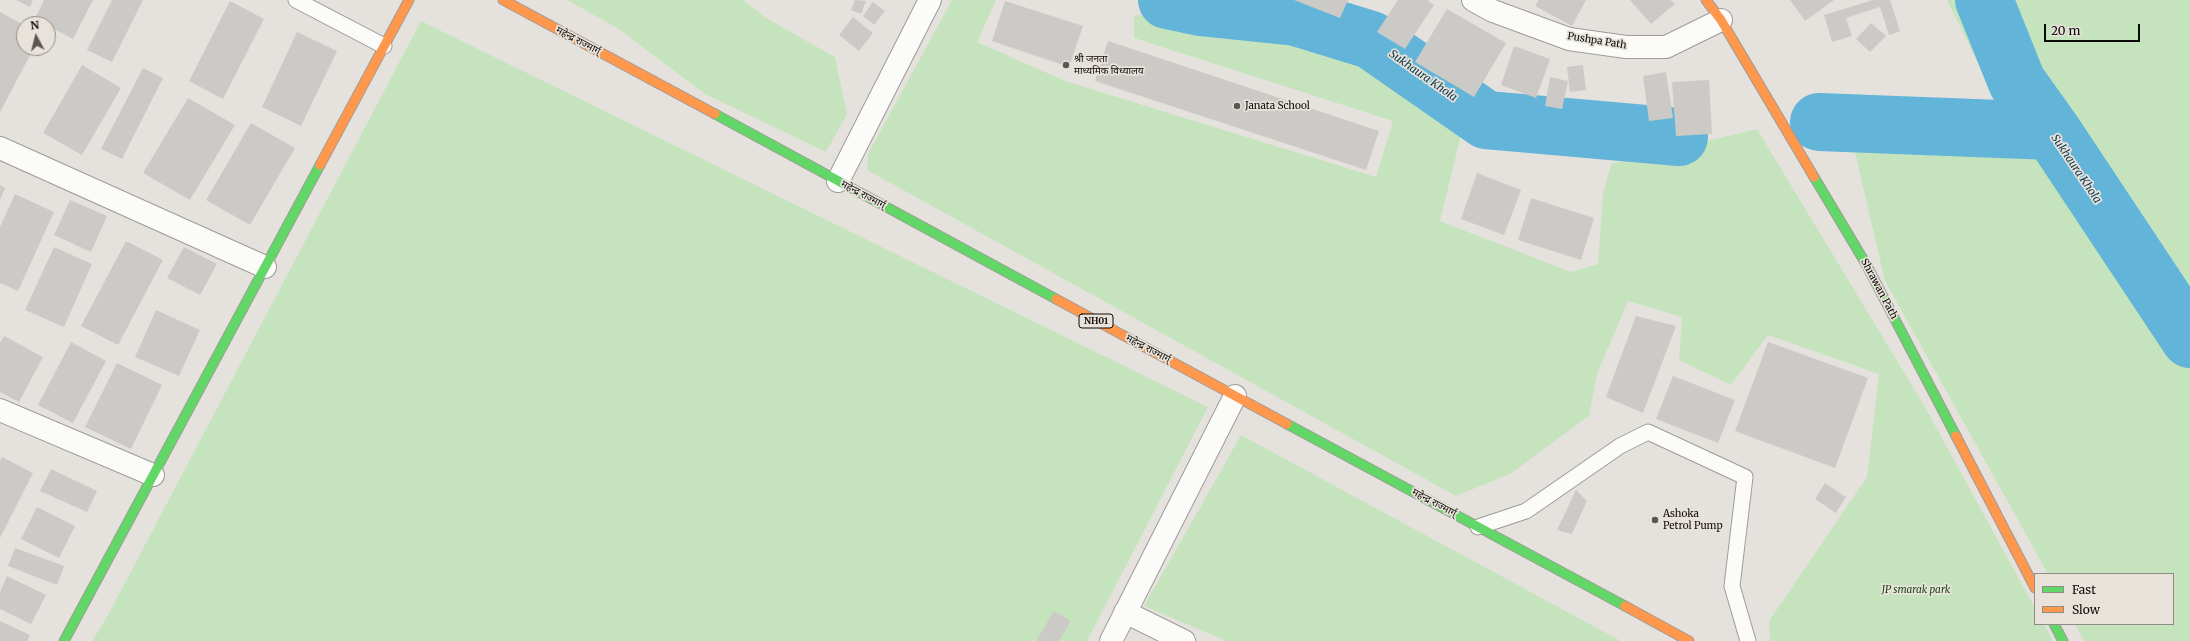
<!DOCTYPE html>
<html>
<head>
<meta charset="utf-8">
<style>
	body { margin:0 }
	#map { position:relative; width:2190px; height:641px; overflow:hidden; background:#e5e2de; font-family:Merriweather,serif }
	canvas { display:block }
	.legend { position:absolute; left:2034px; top:573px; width:140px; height:52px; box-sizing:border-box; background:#e8e2db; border:1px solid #908c87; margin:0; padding:5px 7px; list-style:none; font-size:12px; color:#0d0b09 }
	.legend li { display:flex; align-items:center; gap:8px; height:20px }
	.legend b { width:20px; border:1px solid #908c87 }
	.north { position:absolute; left:16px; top:16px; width:40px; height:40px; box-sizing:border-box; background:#e8e2db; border:1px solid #908c87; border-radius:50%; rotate:353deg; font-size:11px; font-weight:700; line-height:16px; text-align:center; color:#0d0b09 }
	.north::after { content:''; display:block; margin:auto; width:14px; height:18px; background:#595654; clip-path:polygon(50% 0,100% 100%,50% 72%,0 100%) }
	.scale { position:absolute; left:2044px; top:24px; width:96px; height:18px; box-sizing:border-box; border:2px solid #0d0b09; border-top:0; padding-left:5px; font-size:12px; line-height:14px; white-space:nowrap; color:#0d0b09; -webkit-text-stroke:3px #e8e2db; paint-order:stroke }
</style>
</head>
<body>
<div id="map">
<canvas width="2190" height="641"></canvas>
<ul class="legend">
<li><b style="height:5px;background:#63d668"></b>Fast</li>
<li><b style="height:5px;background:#ff974d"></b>Slow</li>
</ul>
<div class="north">N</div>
<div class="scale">20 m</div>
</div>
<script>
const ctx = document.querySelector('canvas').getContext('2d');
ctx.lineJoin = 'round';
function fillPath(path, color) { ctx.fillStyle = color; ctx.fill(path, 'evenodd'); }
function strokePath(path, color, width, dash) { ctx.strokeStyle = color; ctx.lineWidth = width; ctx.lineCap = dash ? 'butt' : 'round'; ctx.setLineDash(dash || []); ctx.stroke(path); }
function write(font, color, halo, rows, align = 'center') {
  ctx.font = font + ' Merriweather,"Noto Sans Devanagari",serif'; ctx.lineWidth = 3.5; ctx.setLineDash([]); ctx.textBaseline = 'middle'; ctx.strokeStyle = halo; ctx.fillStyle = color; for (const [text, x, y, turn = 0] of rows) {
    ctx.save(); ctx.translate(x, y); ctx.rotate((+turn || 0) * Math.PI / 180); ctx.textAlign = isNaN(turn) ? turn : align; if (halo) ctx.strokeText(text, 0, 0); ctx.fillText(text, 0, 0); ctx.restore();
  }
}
fillPath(new Path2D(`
	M 567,0 L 743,0 L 766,18 L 835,57 L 847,114 L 826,152 L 705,94 L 619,29 Z
	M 952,0 L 996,0 L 977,42 L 1065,81 L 1376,177 L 1393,121 L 1134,38 L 1134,15 L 1272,22 L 1387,70 L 1461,135 L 1440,221 L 1571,272 L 1598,264 L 1603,195 L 1611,164 L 1757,129 L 1925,407 L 2035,608 L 2035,624 L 2044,624 L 2053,641 L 1770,641 L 1769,621 L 1867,477 L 1879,374 L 1768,335 L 1731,385 L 1679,360 L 1682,317 L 1628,301 L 1597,374 L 1589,416 L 1510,474 L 1456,496 L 867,170 L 868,154 Z
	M 1947,0 L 2190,0 L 2190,641 L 2084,641 L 2075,624 L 2173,624 L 2173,574 L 2048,574 L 1885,281 L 1850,131 L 1996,100 Z
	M 421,21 L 1208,407 L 1087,641 L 92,641 L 107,617 Z
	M 1241,435 L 1621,641 L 1226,641 L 1144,606 Z`), '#c5e4bd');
strokePath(new Path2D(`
	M 1167,0 L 1200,7 L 1296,17 L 1371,40 L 1486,120 L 1679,137
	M 1984,0 L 2017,82 L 2052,131
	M 1819,122 L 2052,131 L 2190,339`), '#63b4d9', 58);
fillPath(new Path2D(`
	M 16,0 L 33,0 L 30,7 Z
	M 44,0 L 93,0 L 73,39 L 35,19 Z
	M 112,0 L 143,0 L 112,62 L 87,50 Z
	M 855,0 L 866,1 L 861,14 L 851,10 Z
	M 1294,0 L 1348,0 L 1340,18 Z
	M 1398,0 L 1427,0 L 1434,5 L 1405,49 L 1377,32 Z
	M 1539,0 L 1586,0 L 1572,26 L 1535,6 Z
	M 1630,0 L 1671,0 L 1675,4 L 1651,24 Z
	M 1790,0 L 1834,0 L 1805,21 Z
	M 1873,0 L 1890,0 L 1900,31 L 1889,35 L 1880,7 L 1846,18 L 1852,36 L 1832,42 L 1824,15 Z
	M 230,1 L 264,19 L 223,99 L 189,81 Z
	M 1005,1 L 1083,26 L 1069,67 L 992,41 Z
	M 873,2 L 885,11 L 874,25 L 863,16 Z
	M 1447,9 L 1506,43 L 1474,97 L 1415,62 Z
	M 0,12 L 24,25 L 24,48 L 34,48 L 0,112 Z
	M 853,17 L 873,33 L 859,51 L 839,35 Z
	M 1871,23 L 1886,36 L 1870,52 L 1856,39 Z
	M 297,32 L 337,51 L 301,126 L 262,107 Z
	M 1108,41 L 1379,131 L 1366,170 L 1095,81 Z
	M 1514,46 L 1550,59 L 1536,98 L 1501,85 Z
	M 82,65 L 121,88 L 82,155 L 43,133 Z
	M 1583,65 L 1586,90 L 1570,92 L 1567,67 Z
	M 143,68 L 163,78 L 122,159 L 101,149 Z
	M 1666,72 L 1673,118 L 1649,121 L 1643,76 Z
	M 1550,77 L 1568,81 L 1562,109 L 1545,106 Z
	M 1709,80 L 1712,134 L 1676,136 L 1672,82 Z
	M 188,98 L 235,125 L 190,200 L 143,173 Z
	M 251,123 L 295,148 L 250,225 L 206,200 Z
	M 1477,173 L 1521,190 L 1504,235 L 1461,219 Z
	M 0,185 L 5,188 L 0,200 Z
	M 15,194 L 54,212 L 18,291 L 0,283 L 0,227 Z
	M 1531,198 L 1594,218 L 1581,260 L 1518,240 Z
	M 70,200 L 107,216 L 91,252 L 54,235 Z
	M 126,241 L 163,260 L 118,345 L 81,326 Z
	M 54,247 L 92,264 L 64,327 L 25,310 Z
	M 184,247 L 217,264 L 200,295 L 167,278 Z
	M 156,310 L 200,330 L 179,376 L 135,357 Z
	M 1636,316 L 1676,326 L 1643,413 L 1606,397 Z
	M 4,336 L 43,357 L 19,402 L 0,392 L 0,343 Z
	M 71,342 L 106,361 L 73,423 L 38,405 Z
	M 1768,342 L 1868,378 L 1835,468 L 1735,431 Z
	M 117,363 L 162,385 L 131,449 L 85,427 Z
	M 1673,376 L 1735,400 L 1718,443 L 1656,419 Z
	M 2,457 L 33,473 L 0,538 L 0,461 Z
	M 51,469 L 97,491 L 87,512 L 40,491 Z
	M 1825,483 L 1846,497 L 1836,513 L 1815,499 Z
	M 1576,490 L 1587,501 L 1572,534 L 1557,530 Z
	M 37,507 L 75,526 L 59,558 L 21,539 Z
	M 15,548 L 64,566 L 57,585 L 8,566 Z
	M 7,576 L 46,595 L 31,624 L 0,609 L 0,592 Z
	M 1054,611 L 1071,621 L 1059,641 L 1036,641 Z
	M 0,621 L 30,635 L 27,641 L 0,641 Z`), '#cccac6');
const lane = new Path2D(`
	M 296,0 L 384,46
	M 1478,527 L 1526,511 L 1620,446 L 1648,432 L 1745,477 L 1732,586 L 1748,641`);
const street = new Path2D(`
	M 1473,0 L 1493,11 L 1569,39 L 1626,47 L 1666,47 L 1721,20
	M 0,148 L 265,267
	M 838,181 L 930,0
	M 0,410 L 153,475
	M 1125,612 L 1184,641
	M 1111,641 L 1235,396`);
const fast = new Path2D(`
	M 715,114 L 1056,299
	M 1814,177 L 1866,264 L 1956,436
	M 1287,424 L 1625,606
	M 2054,624 L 2063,641
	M 64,641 L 320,165`);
const slow = new Path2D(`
	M 503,0 L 715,114
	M 1706,0 L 1721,20 L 1814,177
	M 320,165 L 409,0
	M 1056,299 L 1287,424
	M 1956,436 L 2035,588
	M 1625,606 L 1689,641`);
strokePath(lane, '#9e9b98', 17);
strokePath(street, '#9e9b98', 24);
strokePath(fast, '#9e9b98', 11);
strokePath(slow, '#9e9b98', 11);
strokePath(lane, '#fbfbfa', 15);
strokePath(street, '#fbfbfa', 22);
strokePath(fast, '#63d668', 9);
strokePath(slow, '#ff974d', 9);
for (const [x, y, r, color] of [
	[1066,65,4,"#595654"],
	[1237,106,4,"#595654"],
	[1655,520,4,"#595654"]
]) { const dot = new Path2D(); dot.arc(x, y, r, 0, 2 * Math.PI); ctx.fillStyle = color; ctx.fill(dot); strokePath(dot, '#e8e2db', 1.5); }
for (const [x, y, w] of [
	[1096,321,34]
]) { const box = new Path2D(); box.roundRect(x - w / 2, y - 7, w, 14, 3); ctx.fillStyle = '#e8e2db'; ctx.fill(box); strokePath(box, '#0d0b09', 1); }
write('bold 9px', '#0d0b09', null, [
	["NH01",1096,321]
]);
write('10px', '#0d0b09', '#e8e2db', [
	["महेन्द्र राज्मार्ग्",578,41,28],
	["Pushpa Path",1597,41,9],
	["महेन्द्र राज्मार्ग्",863,195,28],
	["Shrawan Path",1879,289,62],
	["महेन्द्र राज्मार्ग्",1148,349,28],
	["महेन्द्र राज्मार्ग्",1434,503,28]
]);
write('10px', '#0d0b09', '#e8e2db', [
	["श्री जनता",1074,59],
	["माध्यमिक विध्यालय",1074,71],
	["Janata School",1245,106],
	["Ashoka",1663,514],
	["Petrol Pump",1663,526]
], 'left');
write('italic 10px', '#1b4815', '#e8e2db', [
	["JP smarak park",1916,590]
]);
write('italic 11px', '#05374d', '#e8e2db', [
	["Sukhaura Khola",1423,76,35],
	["Sukhaura Khola",2076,169,56]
]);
</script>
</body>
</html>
